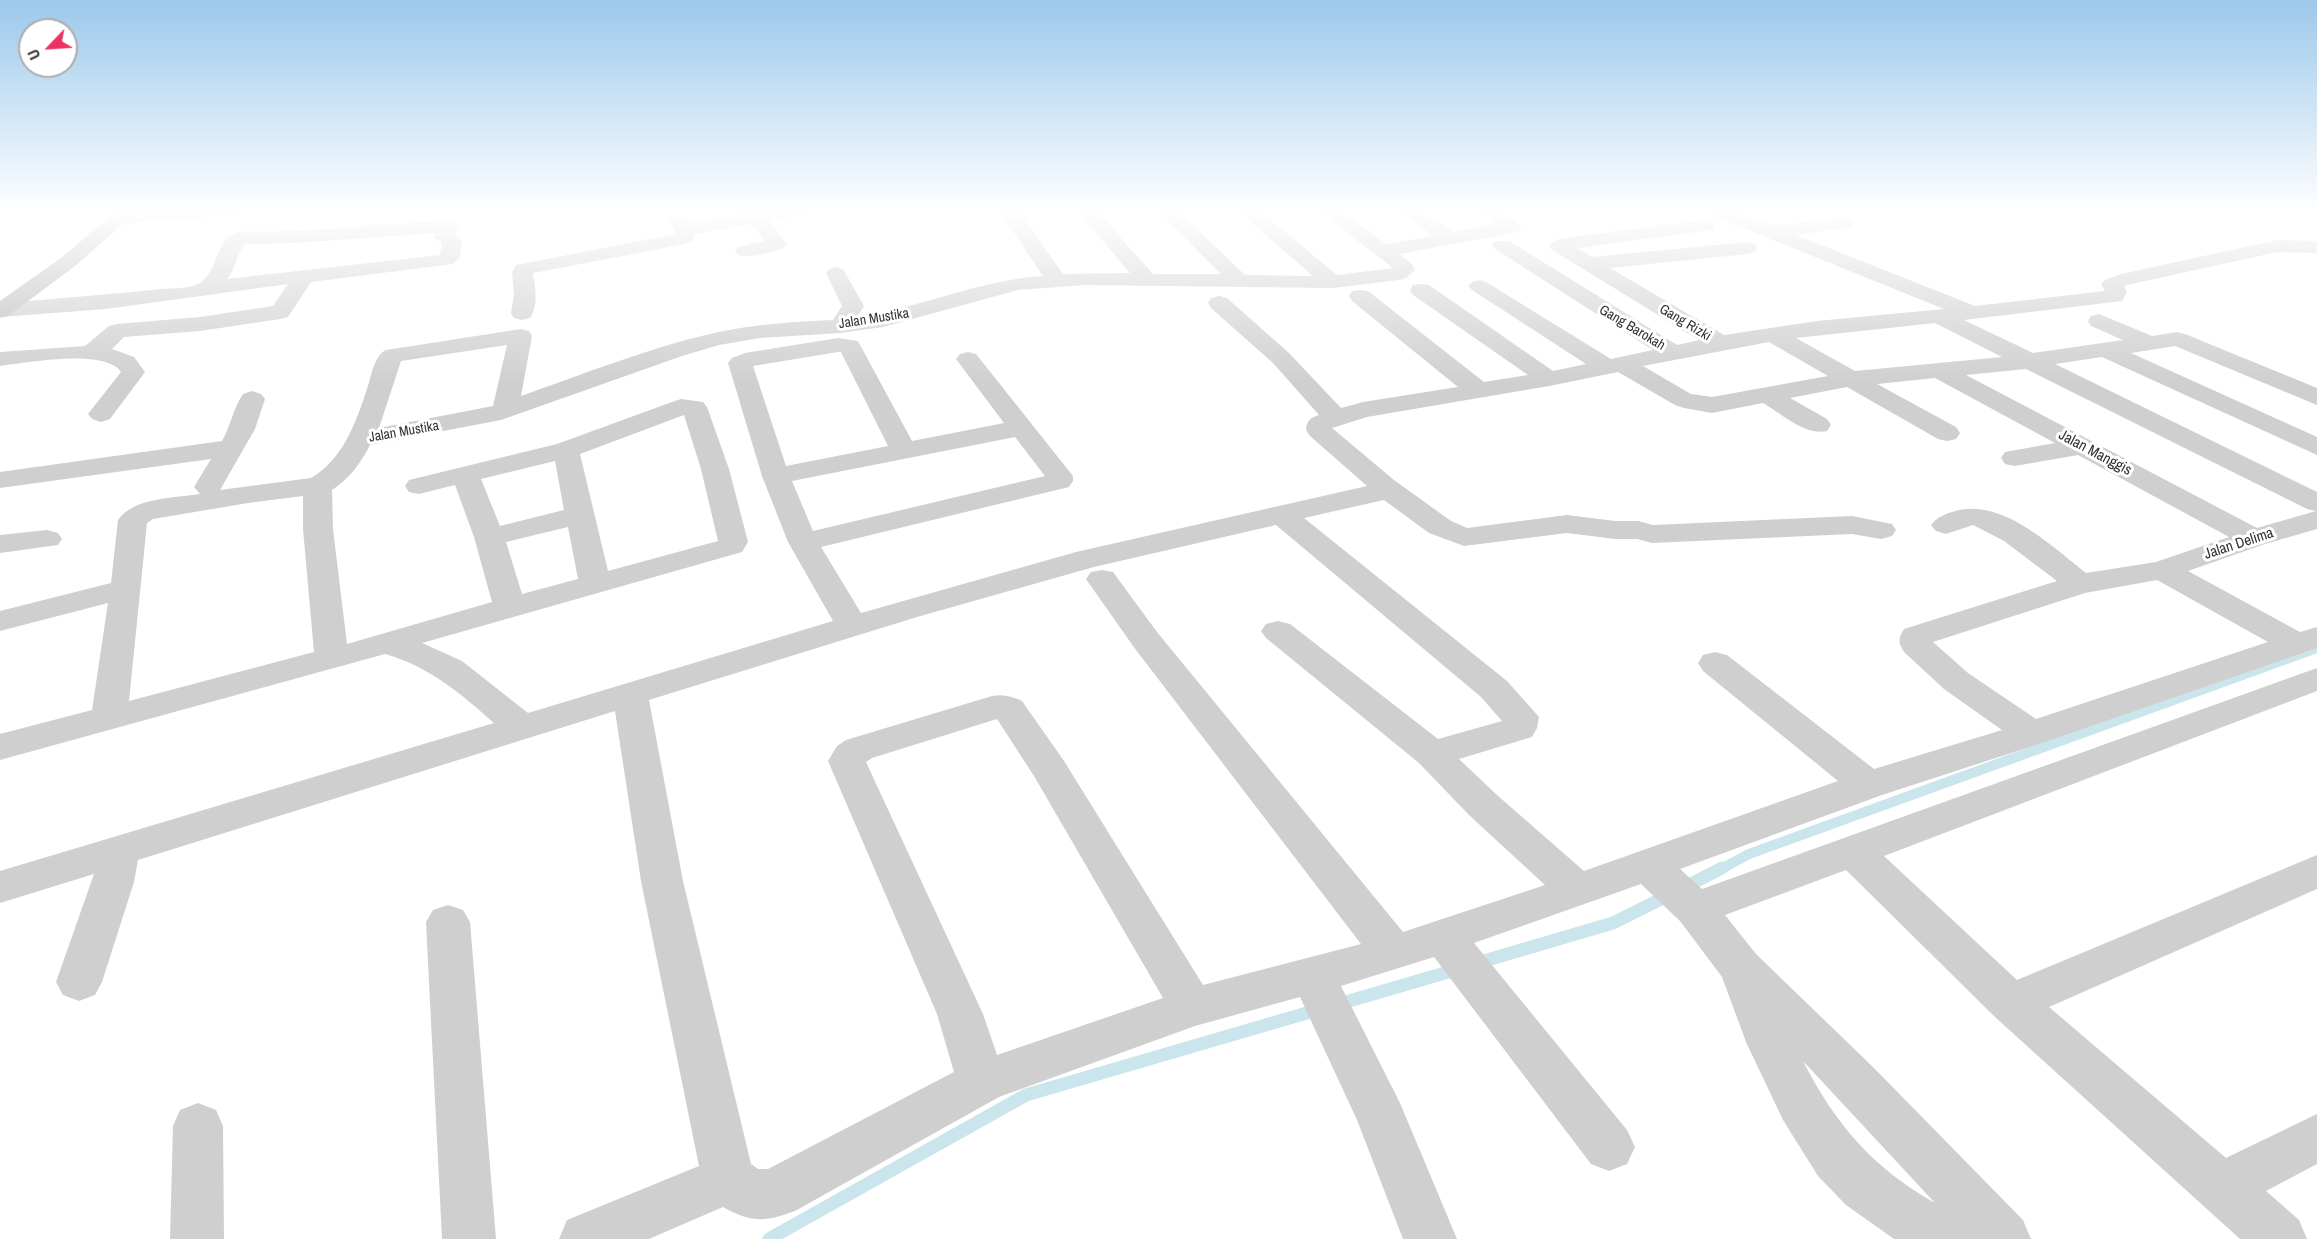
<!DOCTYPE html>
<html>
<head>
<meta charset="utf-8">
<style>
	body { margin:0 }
	#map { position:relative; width:2317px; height:1239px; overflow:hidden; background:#fff; font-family:"Archivo Narrow",sans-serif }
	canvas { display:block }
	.north { position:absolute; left:18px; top:18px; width:60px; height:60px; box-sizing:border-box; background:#fff; border:2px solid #adadad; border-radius:50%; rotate:245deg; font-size:16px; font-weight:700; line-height:24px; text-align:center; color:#323232 }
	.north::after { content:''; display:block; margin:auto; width:21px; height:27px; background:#eb3261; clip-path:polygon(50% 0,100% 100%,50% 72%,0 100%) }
</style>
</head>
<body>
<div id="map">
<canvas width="2317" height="1239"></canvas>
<div class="north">U</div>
</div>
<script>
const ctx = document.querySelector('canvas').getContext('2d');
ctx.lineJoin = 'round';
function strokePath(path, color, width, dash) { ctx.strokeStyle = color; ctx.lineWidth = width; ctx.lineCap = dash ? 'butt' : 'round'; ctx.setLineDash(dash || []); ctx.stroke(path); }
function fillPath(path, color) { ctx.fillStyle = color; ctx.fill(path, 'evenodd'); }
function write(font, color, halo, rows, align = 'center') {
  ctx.font = font + ' "Archivo Narrow",sans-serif'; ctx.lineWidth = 6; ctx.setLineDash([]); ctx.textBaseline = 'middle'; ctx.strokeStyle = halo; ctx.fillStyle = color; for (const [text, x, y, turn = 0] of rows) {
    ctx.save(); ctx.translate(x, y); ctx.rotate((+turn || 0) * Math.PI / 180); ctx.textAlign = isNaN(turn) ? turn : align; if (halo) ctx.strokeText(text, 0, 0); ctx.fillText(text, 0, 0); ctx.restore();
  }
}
strokePath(new Path2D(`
	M 1719,870 L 1749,854 L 2317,648`), '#cae5ec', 10);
strokePath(new Path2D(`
	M 1685,887 L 1722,868
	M 1477,963 L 1613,923 L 1667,896
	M 1339,1004 L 1455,970
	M 769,1239 L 1026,1095 L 1317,1010`), '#cae5ec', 13);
fillPath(new Path2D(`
	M 152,209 L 247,209 L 245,213 L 238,215 L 123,223 L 116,221 L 114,217 L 116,213 Z
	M 772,209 L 816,209 L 814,213 L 769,221 L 787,244 L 784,248 C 770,252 752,259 738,255 L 735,251 L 738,247 L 765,241 L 752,224 L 695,234 L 692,242 L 685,244 L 533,273 C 535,288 539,305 530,318 L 522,320 L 514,318 L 511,313 L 514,295 L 512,272 L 516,265 L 676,234 L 669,219 L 671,215 L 685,215 L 690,223 Z
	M 998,209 L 1017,209 L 1063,274 L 1130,273 L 1076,209 L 1095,209 L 1153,274 L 1221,274 L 1156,209 L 1176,209 L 1245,275 L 1313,276 L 1236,209 L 1257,209 L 1337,275 L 1393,268 L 1317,209 L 1338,209 L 1386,244 L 1433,236 L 1396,209 L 1418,209 L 1454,232 L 1495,224 L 1476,209 L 1498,209 L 1522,227 L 1519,231 L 1512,233 L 1399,254 L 1412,264 L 1415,270 L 1406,278 L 1399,280 L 1333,288 L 1084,285 L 1018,290 L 883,327 L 840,333 L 760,338 L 719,345 L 682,356 L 501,420 L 370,445 C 361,463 349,479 332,490 L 333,529 L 347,644 L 492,602 L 474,537 L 455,485 L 419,494 L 409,492 L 405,486 L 409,480 L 557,444 L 672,402 L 681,399 L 703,402 L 707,407 L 729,469 L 748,542 L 742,552 L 422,643 L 462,661 L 528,713 L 833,621 L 788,542 L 762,476 L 728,363 L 732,358 L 745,353 L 838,338 L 858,341 L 912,441 L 1004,423 L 956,359 L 960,354 L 968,352 L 976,354 L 1073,476 L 1073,481 L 1069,487 L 821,547 L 861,613 L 1076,552 L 1367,486 L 1310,436 L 1306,430 C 1307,420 1310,418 1319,415 L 1273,363 L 1211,308 L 1208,303 L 1211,298 L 1219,296 L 1227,298 L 1289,353 L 1341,408 L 1363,402 L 1458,387 L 1352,301 L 1349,296 L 1352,291 L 1360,290 L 1368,291 L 1484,382 L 1528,375 L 1413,295 L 1410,290 L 1413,285 L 1421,284 L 1429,285 L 1553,371 L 1586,364 L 1472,290 L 1468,286 L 1472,282 L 1479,280 L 1486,282 L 1611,359 L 1653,350 L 1495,249 L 1492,245 L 1495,241 L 1509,241 L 1677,345 L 1699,340 L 1552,250 L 1549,246 L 1552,242 L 1564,238 L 1705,220 L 1712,222 L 1715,226 L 1712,230 L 1577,248 L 1592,257 L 1747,242 L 1754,244 L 1757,248 L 1754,252 L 1747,254 L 1610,268 L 1724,335 L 1817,321 L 1944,309 L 1716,217 L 1714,213 L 1716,209 L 1730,209 L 1774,226 L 1845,217 L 1852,219 L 1854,223 L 1852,227 L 1796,235 L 1975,306 L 2105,291 L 2101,284 L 2105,280 L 2121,274 L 2277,240 L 2317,241 L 2317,253 L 2277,252 L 2127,285 L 2124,287 L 2127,292 L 2122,301 L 2114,302 L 1964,320 L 2033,353 L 2123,340 L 2091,326 L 2088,321 L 2091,316 L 2099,314 L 2152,336 L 2177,332 L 2185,334 L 2317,388 L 2317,405 L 2175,346 L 2131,353 L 2317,437 L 2317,455 L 2102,357 L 2055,364 L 2317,492 L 2317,529 L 2265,544 L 2188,571 L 2300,632 L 2317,627 L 2317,648 L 2045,742 L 1882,795 L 1680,869 L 1702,889 L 2317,668 L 2317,691 L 1884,856 L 2017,980 L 2317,855 L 2317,889 L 2049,1007 L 2226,1158 L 2317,1114 L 2317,1164 L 2266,1191 L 2299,1220 L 2307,1239 L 2240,1239 L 1995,1017 L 1846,870 L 1725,915 L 1756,954 L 1874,1068 L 2023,1220 L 2031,1239 L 1894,1239 L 1846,1205 L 1818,1176 L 1783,1120 L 1746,1042 L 1722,977 L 1680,921 L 1641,884 L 1474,943 L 1627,1130 L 1635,1147 L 1627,1164 L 1609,1171 L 1591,1164 L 1434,957 L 1341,986 L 1400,1103 L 1457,1239 L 1403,1239 L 1357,1120 L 1300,997 L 1195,1026 L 999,1097 L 795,1211 C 766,1222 751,1223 723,1207 L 649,1239 L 559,1239 L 567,1220 L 699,1166 L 641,881 L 615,711 L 138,860 L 134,882 L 102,982 L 95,995 L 79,1001 L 63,995 L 56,982 L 94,874 L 0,903 L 0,871 L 494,723 C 460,693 430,667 385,654 L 0,760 L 0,734 L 92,710 L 108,603 L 0,631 L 0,611 L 111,583 L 118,520 C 134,497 175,498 200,494 L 194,487 L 211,459 L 0,488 L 0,472 L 222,441 C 231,426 233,408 243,394 L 252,391 L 261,394 L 265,399 L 255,429 L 220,490 L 311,478 C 342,460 355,425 366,392 C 371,380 373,356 386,350 L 521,329 L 529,331 L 532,336 L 521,396 C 584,374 648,348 714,333 C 753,324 793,322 833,320 L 842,306 L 826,273 L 829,269 L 836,267 L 843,269 L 864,306 L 857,317 C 920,308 979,280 1043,276 ZM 1935,323 L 2002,357 L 1855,371 L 1796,338 ZM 1769,342 L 1828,376 L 1712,397 L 1691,394 L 1643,366 ZM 507,345 L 493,406 L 379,428 L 401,361 ZM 838,352 L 841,352 L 888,446 L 786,466 L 753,366 ZM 2026,369 L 2307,509 L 2316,511 L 2257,528 L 1966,375 ZM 1618,372 L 1675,405 L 1684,408 L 1712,413 L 1763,403 C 1782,414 1805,436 1827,431 L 1831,425 L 1827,419 L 1790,398 L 1847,387 L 1938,439 L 1947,441 L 1956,439 L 1960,433 L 1956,427 L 1877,384 L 1935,378 L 2055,443 L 2005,452 L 2001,458 L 2005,464 L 2015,466 L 2078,455 L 2229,537 L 2156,562 L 2086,573 C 2051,546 2003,498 1955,511 C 1945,514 1937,517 1931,525 L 1936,531 L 1946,534 L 1973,525 L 2004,541 L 2057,581 L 1904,629 C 1898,638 1898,643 1904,652 L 1944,689 L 2002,730 L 1874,769 L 1727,655 L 1715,652 L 1703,655 L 1698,663 L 1703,671 L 1838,781 L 1584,871 L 1497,795 L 1459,759 L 1532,737 L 1537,728 L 1539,717 L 1507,681 L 1304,518 L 1384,500 L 1429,533 L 1464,546 L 1567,533 L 1615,539 L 1637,539 L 1652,543 L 1852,534 L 1881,539 L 1892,536 L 1896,530 L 1892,524 L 1852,516 L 1653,525 L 1638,521 L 1615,521 L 1567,515 L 1467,528 L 1451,521 L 1394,480 L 1332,428 L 1367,417 L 1549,386 ZM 684,415 L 701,469 L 718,541 L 608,571 L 580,454 ZM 1015,437 L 1045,476 L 813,531 L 792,481 ZM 555,461 L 564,510 L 500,526 L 481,479 ZM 303,496 L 303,529 L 314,652 L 129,701 L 147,523 L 153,519 L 248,503 ZM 1276,525 L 1481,697 L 1502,721 L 1438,739 L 1290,624 L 1278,621 L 1266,624 L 1261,631 L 1266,638 L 1419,763 L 1469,815 L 1545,885 L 1403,932 L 1157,632 L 1113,572 L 1102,570 L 1091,572 L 1086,579 L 1133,646 L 1361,944 L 1203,985 L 1064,761 L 1022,701 C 1011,696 1003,694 992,696 L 846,740 L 837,746 L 828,761 L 937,1014 L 954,1072 L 768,1169 L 758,1169 L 751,1164 L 683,881 L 649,700 L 917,617 L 1094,567 ZM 568,527 L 578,579 L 522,594 L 506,542 ZM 2157,580 L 2268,642 L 2036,719 L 1968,673 L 1933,642 L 2085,593 ZM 997,719 L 1034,776 L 1163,998 L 997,1055 L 983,1014 L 866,762 L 872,758 ZM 1803,1061 L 1935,1203 C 1872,1167 1836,1125 1803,1061 Z
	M 450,220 L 457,222 L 460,226 L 454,234 L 462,240 L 460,257 L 453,264 L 311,282 L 288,317 L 280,319 L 200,331 L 124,337 L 112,349 L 134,357 L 145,372 L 110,419 L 101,422 L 92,419 L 88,414 L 121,372 C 104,348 26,363 0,366 L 0,352 L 85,346 L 109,326 L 117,324 L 200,317 L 273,306 L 288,284 L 106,309 L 1,317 L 0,304 C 54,298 108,295 161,289 C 172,288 189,289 198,284 C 220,272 213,239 239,232 L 299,231 ZM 436,233 L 433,237 L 442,243 L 440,255 L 227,279 C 237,268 235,255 245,244 L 294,243 Z
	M 47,530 L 58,533 L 62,539 L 58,545 L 0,553 L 0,535 Z
	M 448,905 L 463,910 L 470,922 L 496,1239 L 442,1239 L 426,922 L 433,910 Z
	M 198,1103 L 216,1110 L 223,1126 L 224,1239 L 170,1239 L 173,1126 L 180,1110 Z`), '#cfcfcf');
fillPath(new Path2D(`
	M 119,209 L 140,209 L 75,266 L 8,316 L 0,318 L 0,301 L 61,258 Z`), '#bcbcbc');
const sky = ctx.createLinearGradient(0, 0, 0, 383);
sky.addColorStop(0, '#9cc8ea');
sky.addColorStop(0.55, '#fff');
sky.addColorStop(1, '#ffffff00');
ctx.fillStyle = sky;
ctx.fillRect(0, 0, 2317, 383);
write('14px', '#323232', '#fff', [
	["Jalan Mustika",874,319,-9],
	["Gang Rizki",1685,323,31],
	["Gang Barokah",1632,328,31],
	["Jalan Mustika",404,432,-10]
]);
write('15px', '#323232', '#fff', [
	["Jalan Manggis",2095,453,28],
	["Jalan Delima",2239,544,-18]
]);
</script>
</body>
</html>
